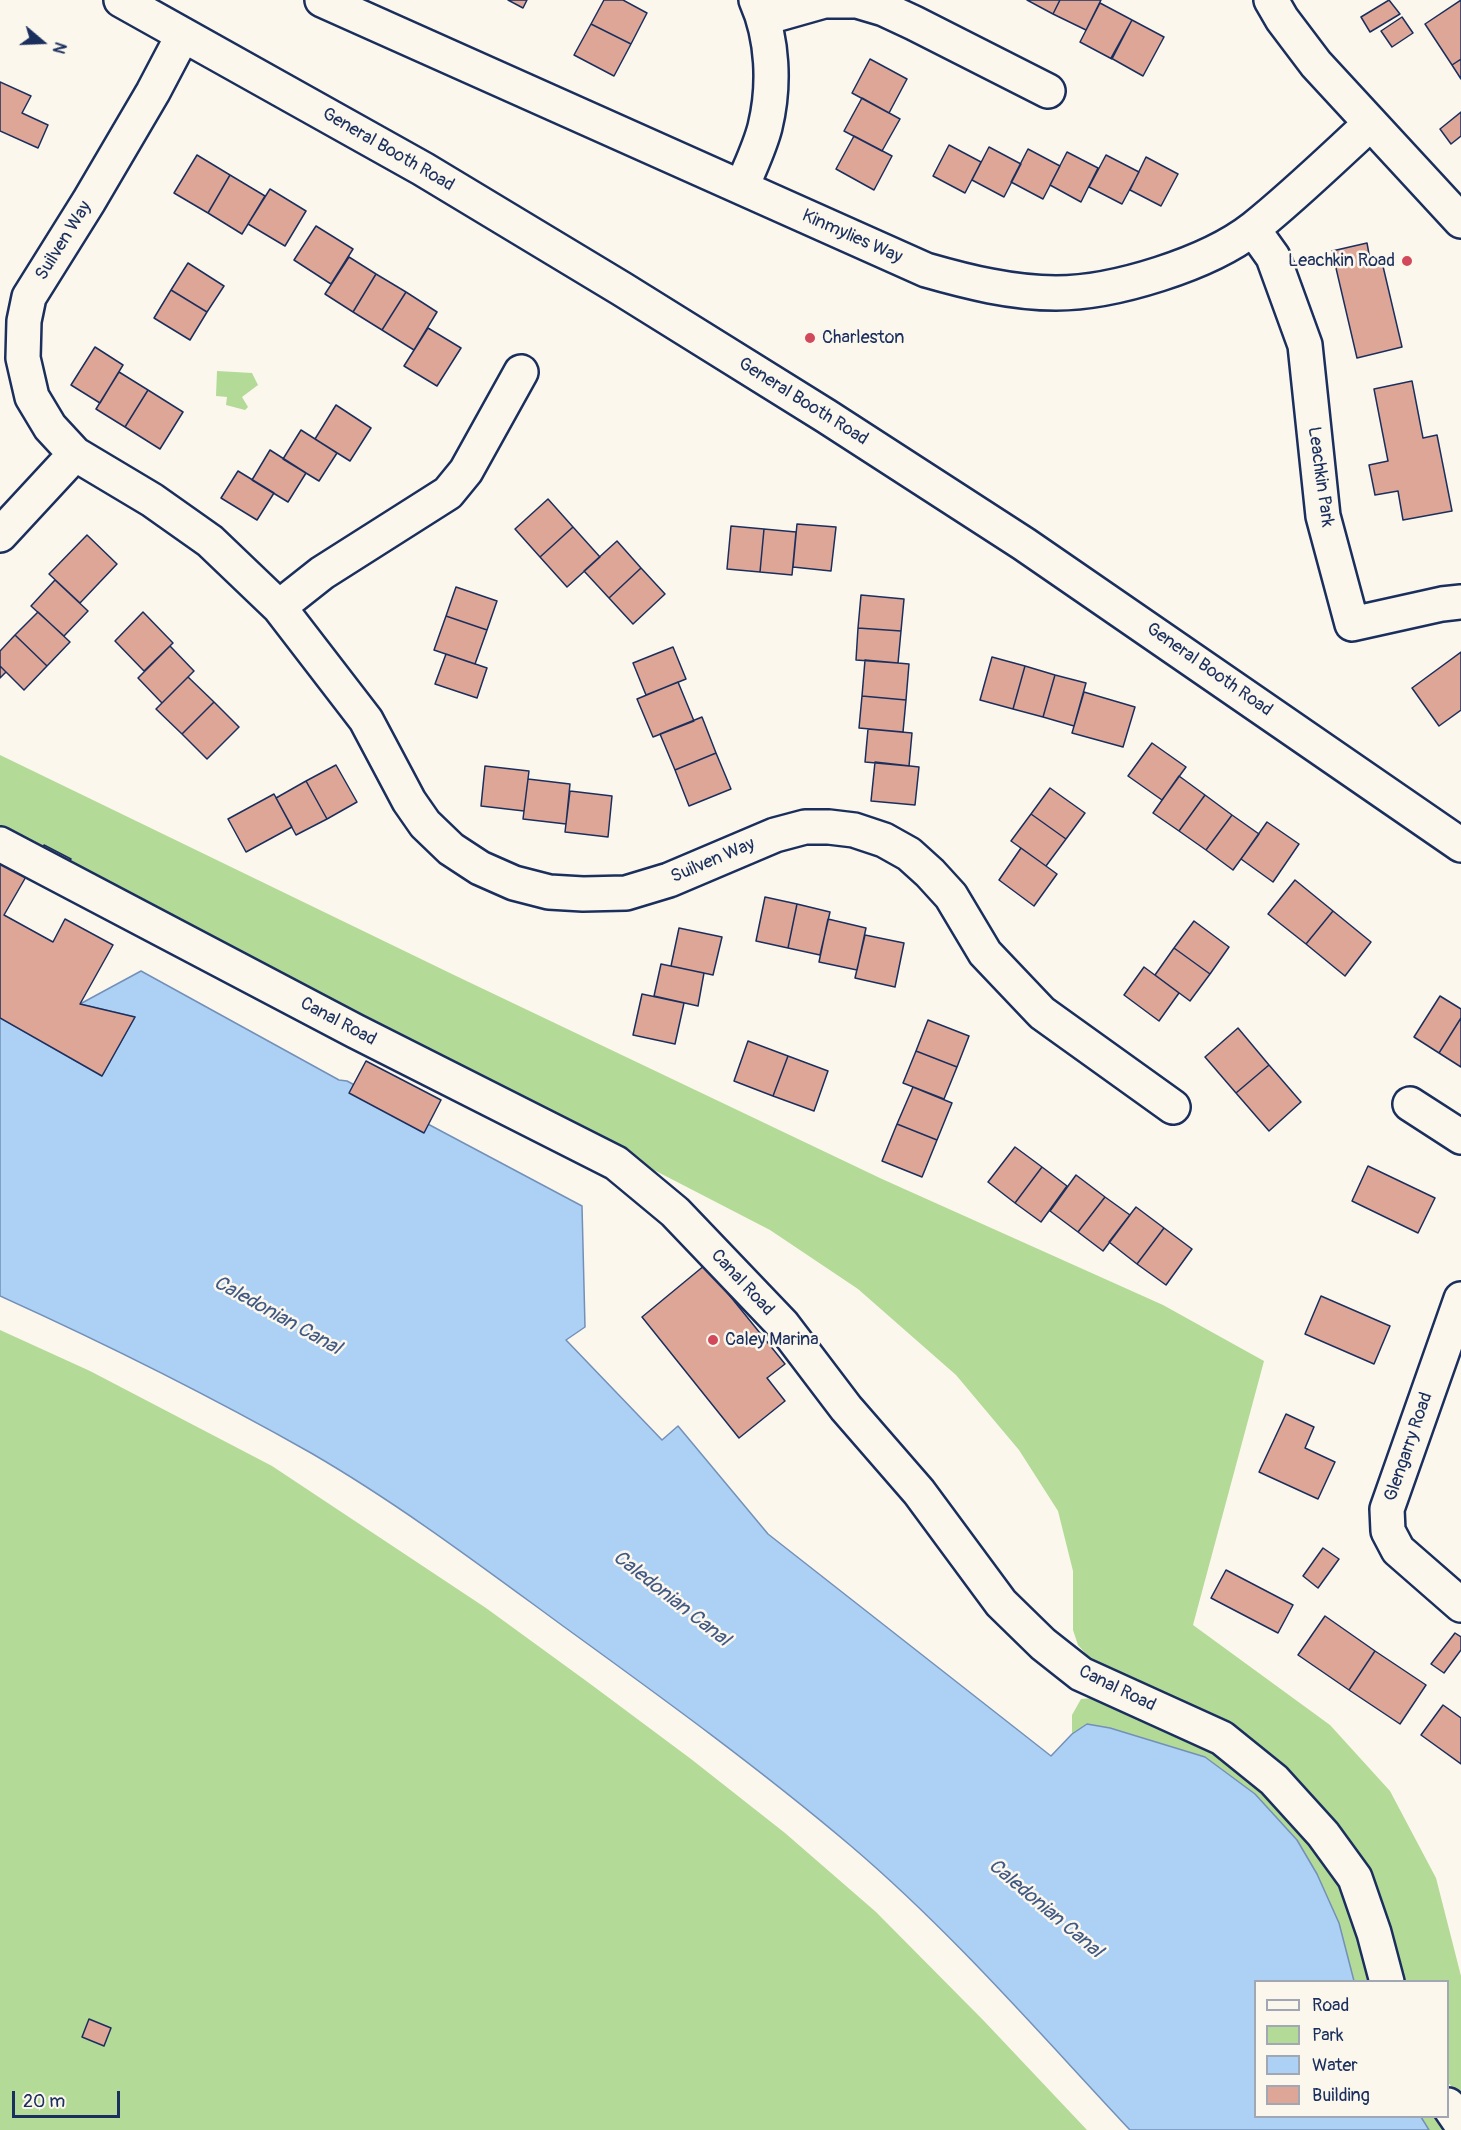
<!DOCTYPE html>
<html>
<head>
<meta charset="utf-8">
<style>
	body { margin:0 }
	#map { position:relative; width:1461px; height:2130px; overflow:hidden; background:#fbf7ec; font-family:Pangolin,sans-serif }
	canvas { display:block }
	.legend { position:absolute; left:1254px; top:1980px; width:195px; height:138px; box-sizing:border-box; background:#fbf7ec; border:2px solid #a1a7b3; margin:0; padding:8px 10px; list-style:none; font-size:18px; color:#1b2f5e }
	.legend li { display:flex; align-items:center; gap:12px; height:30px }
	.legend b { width:30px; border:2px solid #a1a7b3 }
	.north { position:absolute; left:12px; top:12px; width:60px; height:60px; -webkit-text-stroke:4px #fbf7ec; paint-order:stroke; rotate:109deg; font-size:16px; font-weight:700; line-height:24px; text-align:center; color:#1b2f5e }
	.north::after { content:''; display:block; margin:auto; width:21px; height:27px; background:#1b2f5e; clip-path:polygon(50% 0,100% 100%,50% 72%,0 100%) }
	.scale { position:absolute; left:12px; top:2091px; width:108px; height:27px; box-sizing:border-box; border:3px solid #1b2f5e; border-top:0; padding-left:8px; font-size:18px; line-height:21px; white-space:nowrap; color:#1b2f5e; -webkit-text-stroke:4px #fbf7ec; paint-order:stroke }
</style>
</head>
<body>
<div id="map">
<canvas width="1461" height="2130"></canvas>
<ul class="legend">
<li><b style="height:8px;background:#fbf7ec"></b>Road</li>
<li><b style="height:16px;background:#b3da96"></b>Park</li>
<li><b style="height:16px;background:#add1f5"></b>Water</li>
<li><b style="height:16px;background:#dea696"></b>Building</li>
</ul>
<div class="north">N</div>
<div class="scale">20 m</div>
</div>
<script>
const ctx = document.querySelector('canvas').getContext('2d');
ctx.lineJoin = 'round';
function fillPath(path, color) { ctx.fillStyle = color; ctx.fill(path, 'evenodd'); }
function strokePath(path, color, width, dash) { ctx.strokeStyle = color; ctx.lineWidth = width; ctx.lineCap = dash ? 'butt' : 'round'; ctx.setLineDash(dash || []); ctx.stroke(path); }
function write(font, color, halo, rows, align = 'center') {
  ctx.font = font + ' Pangolin,sans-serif'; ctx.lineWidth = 5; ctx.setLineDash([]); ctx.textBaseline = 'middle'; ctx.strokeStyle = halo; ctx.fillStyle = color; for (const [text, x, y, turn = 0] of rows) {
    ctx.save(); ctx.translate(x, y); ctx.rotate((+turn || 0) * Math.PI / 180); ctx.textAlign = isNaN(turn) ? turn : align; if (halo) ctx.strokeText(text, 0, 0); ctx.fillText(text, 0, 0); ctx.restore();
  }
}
fillPath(new Path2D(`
	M 217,371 L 252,373 L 258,385 L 242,397 L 248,407 L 245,410 L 226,405 L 227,397 L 216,396 Z
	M 0,755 L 454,975 L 882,1179 L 1163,1305 L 1264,1361 L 1193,1625 L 1330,1725 L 1390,1791 L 1436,1878 L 1461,1976 L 1461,2099 L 1448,2082 L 1448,1982 L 1399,1981 L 1340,1835 L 1103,1673 L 1078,1645 L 1073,1630 L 1073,1571 L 1058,1511 L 1019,1450 L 956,1375 L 858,1289 L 770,1230 L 0,832 Z
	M 0,1330 L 90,1371 L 272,1466 L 486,1608 L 589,1683 L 691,1759 L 785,1833 L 876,1912 L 984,2021 L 1087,2130 L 0,2130 Z
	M 1094,1698 L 1184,1736 L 1223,1757 L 1257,1785 L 1343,1881 L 1377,1981 L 1354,1981 L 1339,1923 L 1317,1874 L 1297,1840 L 1255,1794 L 1205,1757 L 1110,1728 L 1087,1724 L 1072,1734 L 1072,1715 L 1081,1699 Z
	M 1421,2117 L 1441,2117 L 1450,2130 L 1429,2130 Z`), '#b3da96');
const water = new Path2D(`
	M 141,971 L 339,1080 L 347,1081 L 582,1206 L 585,1327 L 566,1340 L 662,1440 L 678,1426 L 768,1534 L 1051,1756 L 1072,1734 L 1087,1724 L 1110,1728 L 1205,1757 L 1255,1794 L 1297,1840 L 1317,1874 L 1339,1923 L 1354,1981 L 1256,1982 L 1256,2116 L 1421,2117 L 1429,2130 L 1130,2130 C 1040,2034 952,1932 851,1846 C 759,1768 661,1697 563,1626 C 481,1566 399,1504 311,1453 C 210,1396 106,1344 0,1296 L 0,1018 L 102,1076 L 135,1017 L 80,1004 Z`);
fillPath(water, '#add1f5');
strokePath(water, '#7390b9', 1.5);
const building = new Path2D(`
	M 508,0 L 527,0 L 523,8 Z
	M 604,0 L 623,0 L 647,13 L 631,44 L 591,24 Z
	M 1027,0 L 1060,0 L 1053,14 Z
	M 1060,0 L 1101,0 L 1086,30 L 1053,14 Z
	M 1389,0 L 1400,14 L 1370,32 L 1361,17 Z
	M 1461,0 L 1461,59 L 1452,65 L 1425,24 Z
	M 1100,3 L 1132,20 L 1112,59 L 1080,42 Z
	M 1402,17 L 1413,33 L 1392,47 L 1381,31 Z
	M 1132,20 L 1164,37 L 1143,76 L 1111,58 Z
	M 591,24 L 631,44 L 614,76 L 574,55 Z
	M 870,59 L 907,79 L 889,113 L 852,93 Z
	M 1461,59 L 1461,79 L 1452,65 Z
	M 0,82 L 31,96 L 22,113 L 48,125 L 38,148 L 0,131 Z
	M 862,98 L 900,119 L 882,151 L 844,131 Z
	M 1461,112 L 1461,136 L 1451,144 L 1440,129 Z
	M 854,136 L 892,156 L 874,190 L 836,169 Z
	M 949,145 L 981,162 L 965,193 L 933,176 Z
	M 989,147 L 1021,164 L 1004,197 L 972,180 Z
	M 1028,149 L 1060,166 L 1043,199 L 1011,182 Z
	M 1067,152 L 1098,168 L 1081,202 L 1050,185 Z
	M 197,155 L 230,175 L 208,213 L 174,193 Z
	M 1106,155 L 1139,172 L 1122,204 L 1089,187 Z
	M 1146,157 L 1178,174 L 1161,206 L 1130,190 Z
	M 230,175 L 265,196 L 242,234 L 208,213 Z
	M 270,189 L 306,211 L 285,246 L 248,224 Z
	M 316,226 L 353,249 L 331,284 L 294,260 Z
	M 1367,243 L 1371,265 L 1382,262 L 1402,347 L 1357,358 L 1332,251 Z
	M 349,257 L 376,274 L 353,312 L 325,294 Z
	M 188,263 L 224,286 L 207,312 L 171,290 Z
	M 376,274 L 406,292 L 382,330 L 353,312 Z
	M 171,290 L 207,312 L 190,340 L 154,318 Z
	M 406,292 L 437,312 L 414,350 L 382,330 Z
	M 428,328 L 461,348 L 437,386 L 404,366 Z
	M 95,347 L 123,365 L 100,403 L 71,385 Z
	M 119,372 L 148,390 L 125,427 L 96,409 Z
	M 1412,381 L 1423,438 L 1437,435 L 1452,511 L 1403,520 L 1398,491 L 1375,495 L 1369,465 L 1388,461 L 1374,389 Z
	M 148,390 L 183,412 L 160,449 L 125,427 Z
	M 336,405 L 371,428 L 350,461 L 315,439 Z
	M 301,430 L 337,453 L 319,481 L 283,459 Z
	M 270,450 L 306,473 L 288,502 L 252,480 Z
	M 238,471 L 274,493 L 257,520 L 221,498 Z
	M 548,499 L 573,527 L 540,557 L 515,529 Z
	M 797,524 L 836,527 L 831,571 L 793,567 Z
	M 731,526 L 764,529 L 760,572 L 727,569 Z
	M 573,527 L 600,557 L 567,587 L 540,557 Z
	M 764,529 L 796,532 L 792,575 L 760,572 Z
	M 87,535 L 117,564 L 80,603 L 49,574 Z
	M 617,541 L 641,568 L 609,598 L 584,571 Z
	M 641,568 L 665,594 L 633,624 L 609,598 Z
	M 55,580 L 88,611 L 64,636 L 31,606 Z
	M 456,587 L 497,601 L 487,630 L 446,616 Z
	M 861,595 L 904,599 L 901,631 L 858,628 Z
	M 38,612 L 70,642 L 47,666 L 15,635 Z
	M 143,612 L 173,643 L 144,671 L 115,641 Z
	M 446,616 L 487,630 L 475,664 L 434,650 Z
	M 858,628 L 901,631 L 898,663 L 856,660 Z
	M 15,635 L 47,666 L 24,690 L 0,666 L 0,651 Z
	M 170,646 L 194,671 L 162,703 L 138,678 Z
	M 673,647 L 686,679 L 646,695 L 633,663 Z
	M 1461,652 L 1461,710 L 1439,726 L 1412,688 Z
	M 446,654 L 487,668 L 477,698 L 435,684 Z
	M 992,657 L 1025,666 L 1013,709 L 980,700 Z
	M 865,660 L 909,664 L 906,700 L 862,696 Z
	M 0,666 L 6,672 L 0,678 Z
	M 1025,666 L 1055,675 L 1043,717 L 1013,709 Z
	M 1055,675 L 1086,683 L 1074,726 L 1043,717 Z
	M 188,677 L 214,702 L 182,734 L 156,709 Z
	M 678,682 L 694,721 L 653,737 L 637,699 Z
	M 1084,692 L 1135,707 L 1123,747 L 1072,733 Z
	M 862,696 L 906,700 L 903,732 L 859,728 Z
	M 214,702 L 239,727 L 207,759 L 182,734 Z
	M 702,717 L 716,753 L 675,770 L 660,734 Z
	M 868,729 L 912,733 L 909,766 L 865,762 Z
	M 1152,743 L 1186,767 L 1162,800 L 1128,776 Z
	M 716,753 L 731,789 L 689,806 L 675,770 Z
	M 875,762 L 919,767 L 915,805 L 871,801 Z
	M 336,765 L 357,802 L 327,819 L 306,781 Z
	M 485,766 L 529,771 L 524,811 L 481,806 Z
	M 1179,776 L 1205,795 L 1179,831 L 1153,813 Z
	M 528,779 L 570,784 L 566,824 L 523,819 Z
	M 306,781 L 327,819 L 296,835 L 276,798 Z
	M 1050,788 L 1085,813 L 1066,839 L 1031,814 Z
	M 570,791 L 612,796 L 608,837 L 565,832 Z
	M 274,794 L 292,827 L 246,852 L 228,819 Z
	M 1205,795 L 1232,815 L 1206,850 L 1179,831 Z
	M 1031,814 L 1066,839 L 1046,866 L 1011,841 Z
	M 1232,815 L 1259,834 L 1233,870 L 1206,850 Z
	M 1267,822 L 1299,844 L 1273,882 L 1241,859 Z
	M 44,845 L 71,859 L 66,868 L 39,855 Z
	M 1021,848 L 1057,874 L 1034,906 L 999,880 Z
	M 0,860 L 27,875 L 4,915 L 53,942 L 65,919 L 113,945 L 80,1004 L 135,1017 L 102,1076 L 0,1018 Z
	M 1295,880 L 1333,911 L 1306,944 L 1268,914 Z
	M 765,897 L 797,904 L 788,948 L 756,941 Z
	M 797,904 L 830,912 L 820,955 L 788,948 Z
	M 1333,911 L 1371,942 L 1345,976 L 1306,944 Z
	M 828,919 L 866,928 L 857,970 L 819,962 Z
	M 1194,921 L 1229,947 L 1210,974 L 1174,948 Z
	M 679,928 L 722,937 L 713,975 L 671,966 Z
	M 865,935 L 904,943 L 895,987 L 855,978 Z
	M 1174,948 L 1210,974 L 1190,1001 L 1155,975 Z
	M 661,964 L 704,973 L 698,1006 L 654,996 Z
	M 1144,967 L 1179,993 L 1159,1021 L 1124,995 Z
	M 642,994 L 684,1003 L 675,1044 L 633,1035 Z
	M 1440,996 L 1461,1009 L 1461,1018 L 1439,1053 L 1414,1037 Z
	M 1461,1018 L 1461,1067 L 1439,1053 Z
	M 928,1020 L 969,1036 L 957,1067 L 916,1051 Z
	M 1238,1028 L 1269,1065 L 1236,1093 L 1205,1057 Z
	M 748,1041 L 788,1056 L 773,1096 L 734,1081 Z
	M 916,1051 L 957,1067 L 944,1099 L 903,1083 Z
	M 788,1056 L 828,1071 L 814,1111 L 773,1096 Z
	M 366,1061 L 441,1100 L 424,1133 L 349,1093 Z
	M 1269,1065 L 1301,1102 L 1269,1131 L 1236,1093 Z
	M 913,1087 L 952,1103 L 937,1140 L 897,1124 Z
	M 897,1124 L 937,1140 L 922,1177 L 882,1161 Z
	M 1015,1147 L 1042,1167 L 1015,1203 L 988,1182 Z
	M 1368,1166 L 1435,1198 L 1418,1233 L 1352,1201 Z
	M 1042,1167 L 1067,1186 L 1041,1222 L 1015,1203 Z
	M 1076,1175 L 1105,1197 L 1078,1232 L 1050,1211 Z
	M 1105,1197 L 1130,1215 L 1103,1251 L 1078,1232 Z
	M 1136,1207 L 1164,1228 L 1137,1264 L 1109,1242 Z
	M 1164,1228 L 1192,1249 L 1166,1285 L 1137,1264 Z
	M 705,1265 L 785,1364 L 767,1378 L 785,1401 L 739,1438 L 642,1317 Z
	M 1321,1296 L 1390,1326 L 1374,1364 L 1305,1334 Z
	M 1286,1414 L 1314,1427 L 1305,1448 L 1335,1462 L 1318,1499 L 1259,1472 Z
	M 1323,1548 L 1339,1559 L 1318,1588 L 1303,1576 Z
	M 1226,1570 L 1293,1605 L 1278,1633 L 1211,1598 Z
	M 1325,1616 L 1375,1651 L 1349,1690 L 1298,1655 Z
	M 1455,1633 L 1461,1637 L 1461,1650 L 1444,1673 L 1431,1664 Z
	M 1375,1651 L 1426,1685 L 1400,1724 L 1349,1690 Z
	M 1443,1705 L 1461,1718 L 1461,1764 L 1421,1735 Z
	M 89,2019 L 111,2028 L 104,2046 L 82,2037 Z`);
fillPath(building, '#dea696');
strokePath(building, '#1b2f5e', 1.5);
const minor = new Path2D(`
	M 121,0 L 423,169 L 622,289 L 826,416 L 1024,544 L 1461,845
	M 322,0 L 926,270 C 968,282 1012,293 1056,293 C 1114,293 1208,264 1254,228 C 1294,196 1332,159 1370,124
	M 1271,0 L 1282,19 L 1316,64 L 1461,221
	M 764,18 L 824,1 L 857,1 L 884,9 L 914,23 L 1048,91
	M 183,35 L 153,92 L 89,201 L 29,297 L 24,321 L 23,358 L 32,397 L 50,427 L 75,454 L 152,500 L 210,541 L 279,607 L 366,720 L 409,801 L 425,824 L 451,849 L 480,868 L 514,883 L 549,892 L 583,894 L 626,893 L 669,880 L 775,835 L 805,827 L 829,827 L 854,830 L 884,840 L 909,854 L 930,873 L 951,896 L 985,953 L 1042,1013 L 1173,1107
	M 742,187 C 750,167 760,147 765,127 C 775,86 773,38 756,0
	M 1253,229 L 1273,257 L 1305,345 L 1323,516 L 1352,624 L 1442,604 L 1461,602
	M 0,535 L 75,454
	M 279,607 L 322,573 L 448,493 L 466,471 L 521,372
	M 0,844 L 355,1031 L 616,1163 L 675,1212 L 783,1325 L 846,1408 L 919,1492 L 1001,1603 L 1043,1644 L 1081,1674 L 1222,1738 L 1274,1780 L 1323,1834 L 1355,1878 L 1374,1933 L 1387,1982
	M 1410,1104 L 1461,1137
	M 1461,1299 L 1387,1509 L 1388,1531 L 1398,1550 L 1461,1605
	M 1448,2105 L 1461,2124`);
strokePath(minor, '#1b2f5e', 38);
strokePath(minor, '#fbf7ec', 33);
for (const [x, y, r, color] of [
	[1407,261,6,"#d1495b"],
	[810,338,6,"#d1495b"],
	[713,1340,6,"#d1495b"]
]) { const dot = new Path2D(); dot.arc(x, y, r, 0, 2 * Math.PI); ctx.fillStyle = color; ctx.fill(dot); strokePath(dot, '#fbf7ec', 2); }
write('18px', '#1b2f5e', '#fbf7ec', [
	["General Booth Road",388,150,30],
	["Kinmylies Way",852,237,24],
	["Suilven Way",64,241,-58],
	["General Booth Road",803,402,32],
	["Leachkin Park",1320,477,82],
	["General Booth Road",1209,670,35],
	["Suilven Way",713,861,-23],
	["Canal Road",338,1022,28],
	["Canal Road",742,1283,47],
	["Glengarry Road",1409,1447,-71],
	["Canal Road",1117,1689,26]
]);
write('18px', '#1b2f5e', '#fbf7ec', [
	["Leachkin Road",1395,261,"right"],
	["Charleston",822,338],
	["Caley Marina",725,1340]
], 'left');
write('italic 20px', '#405884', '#fbf7ec', [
	["Caledonian Canal",277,1316,29],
	["Caledonian Canal",671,1599,38],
	["Caledonian Canal",1045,1909,40]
]);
</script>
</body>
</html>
